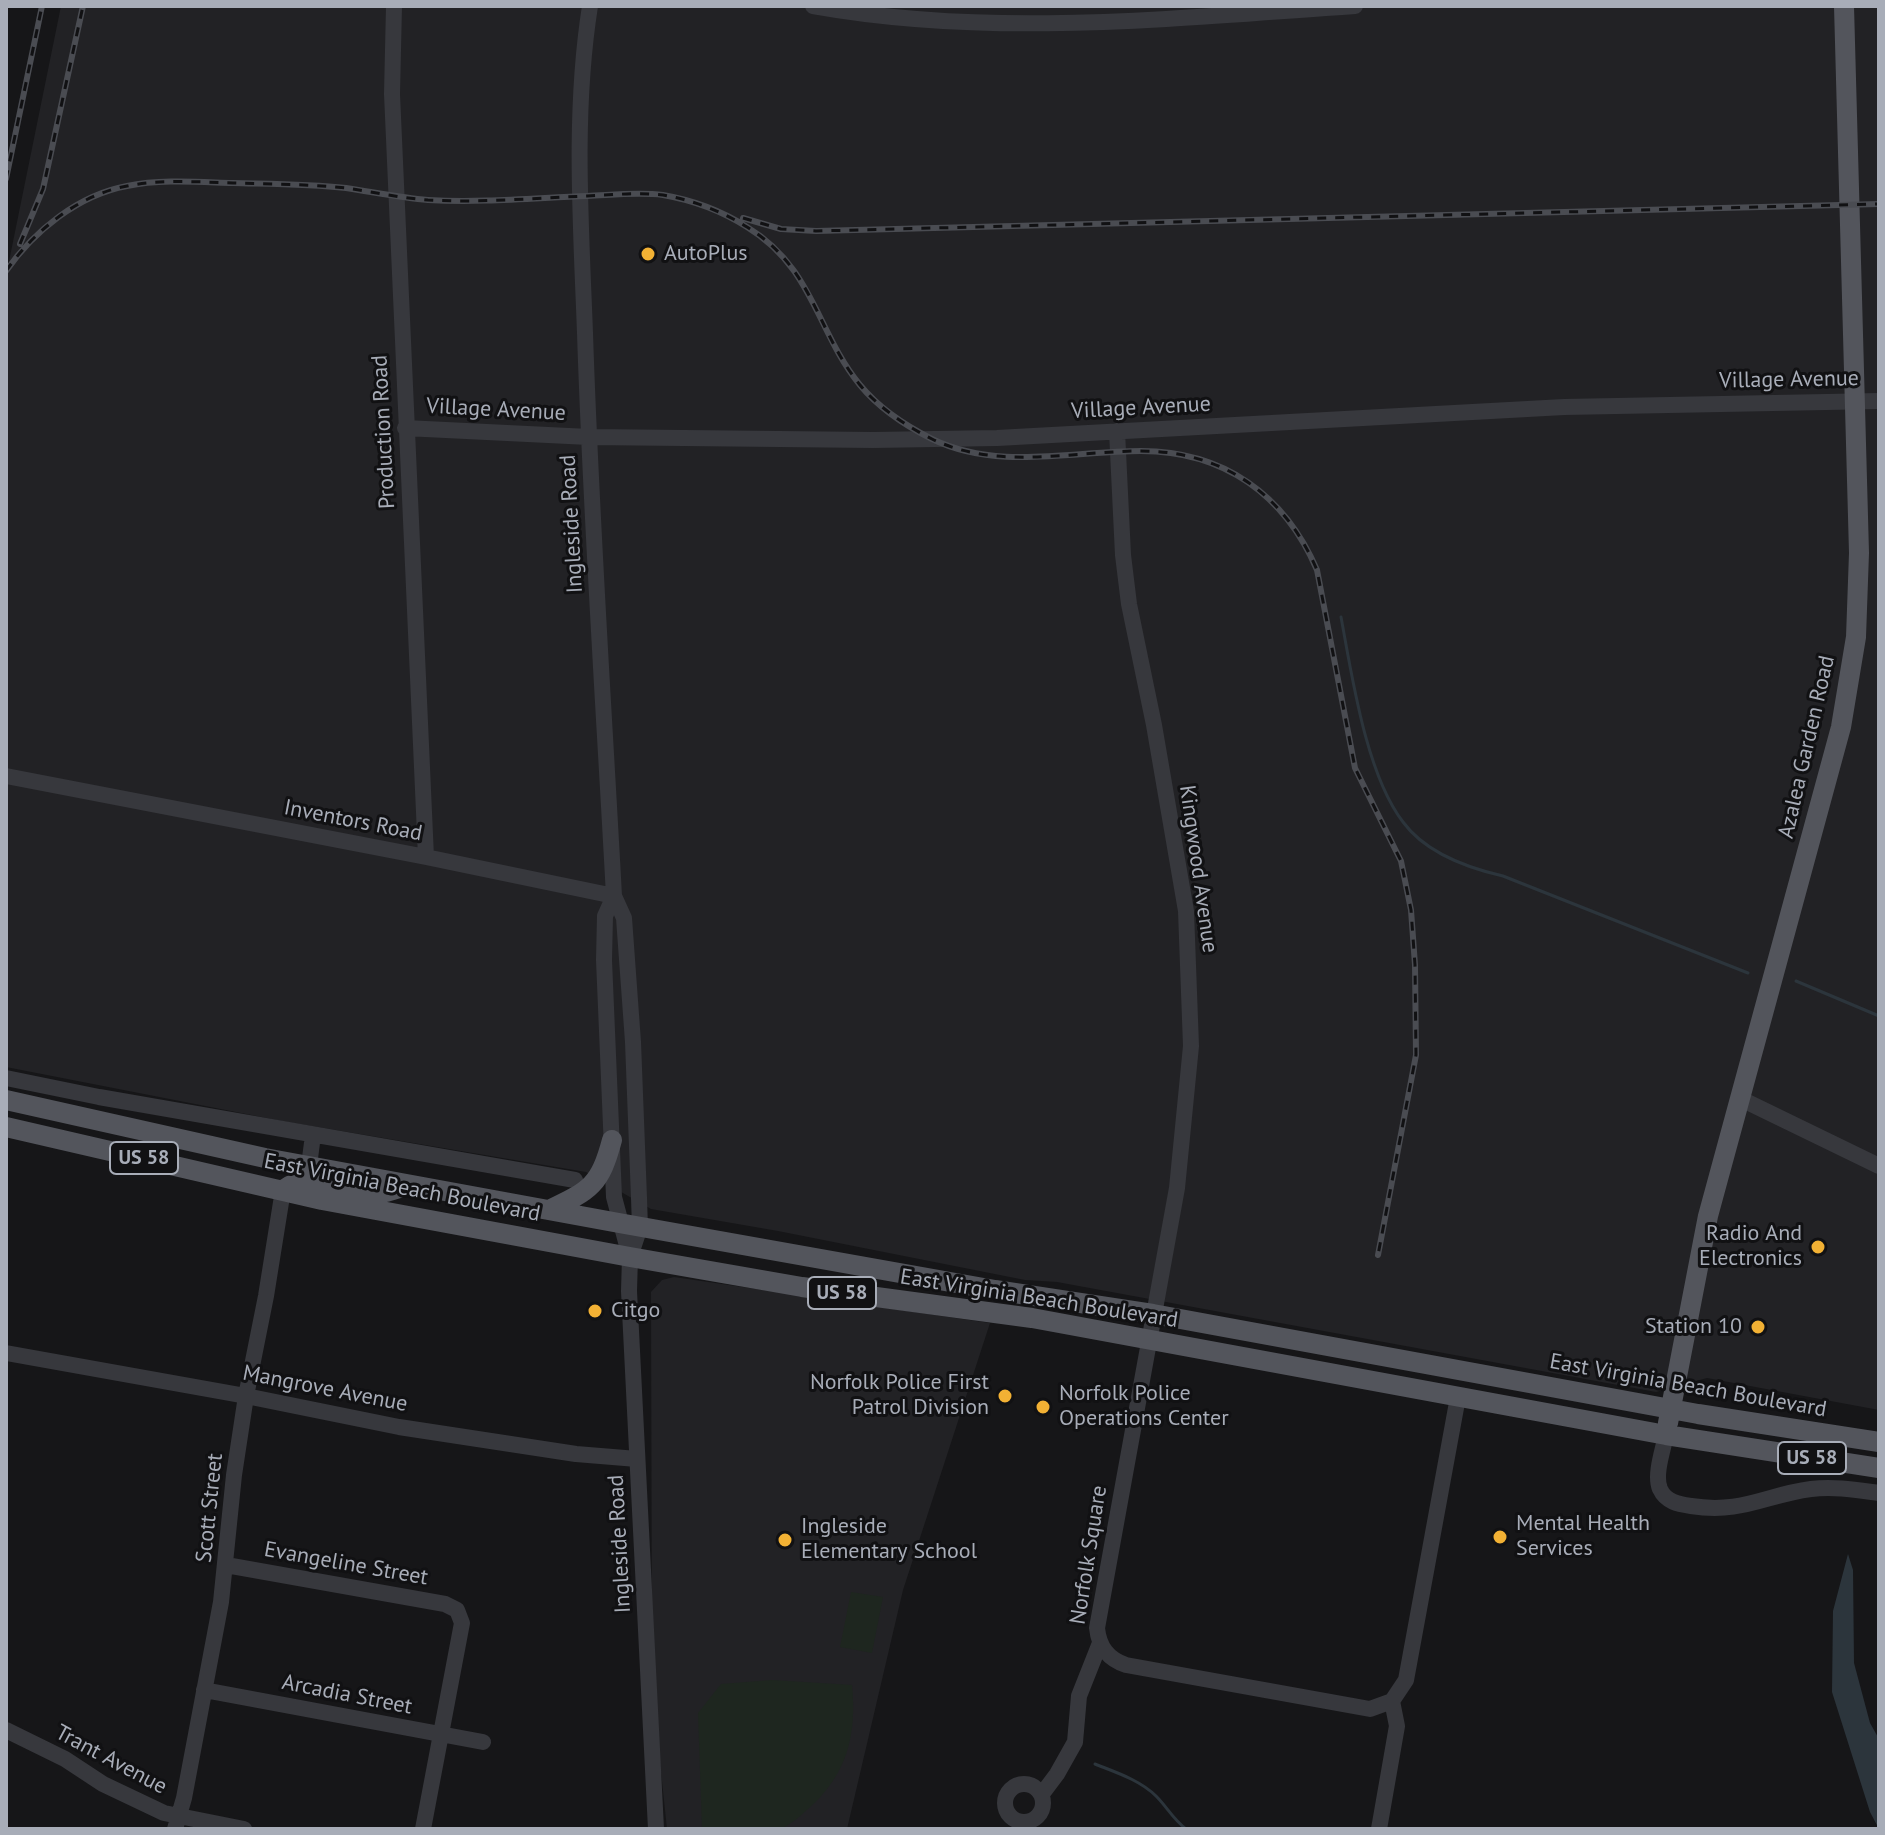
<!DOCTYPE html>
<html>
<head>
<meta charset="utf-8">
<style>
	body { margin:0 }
	#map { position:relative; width:1885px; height:1835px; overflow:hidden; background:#161618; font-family:"PT Sans",sans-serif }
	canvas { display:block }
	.frame { position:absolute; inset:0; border:8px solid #a8adb8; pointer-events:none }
</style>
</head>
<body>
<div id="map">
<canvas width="1885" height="1835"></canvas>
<div class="frame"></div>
</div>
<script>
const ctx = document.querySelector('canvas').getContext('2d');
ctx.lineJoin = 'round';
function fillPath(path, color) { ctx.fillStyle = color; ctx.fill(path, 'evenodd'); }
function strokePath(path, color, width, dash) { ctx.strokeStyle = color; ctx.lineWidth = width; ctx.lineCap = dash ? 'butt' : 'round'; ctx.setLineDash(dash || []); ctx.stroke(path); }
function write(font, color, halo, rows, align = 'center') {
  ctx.font = font + ' "PT Sans",sans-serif'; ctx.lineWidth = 6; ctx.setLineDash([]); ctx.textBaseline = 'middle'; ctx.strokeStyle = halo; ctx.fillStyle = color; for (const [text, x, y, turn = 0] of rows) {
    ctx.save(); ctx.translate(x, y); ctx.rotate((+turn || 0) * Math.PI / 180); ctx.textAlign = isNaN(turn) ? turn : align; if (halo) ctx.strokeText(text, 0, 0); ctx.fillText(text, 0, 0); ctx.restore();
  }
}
fillPath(new Path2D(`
	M 61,6 L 1879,6 L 1879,1410 L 1707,1378 L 1656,1392 L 1057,1282 L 1025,1280 L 778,1231 L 651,1209 L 586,1172 L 282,1121 L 6,1067 L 6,276 Z
	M 674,1277 L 990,1323 L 903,1590 L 847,1829 L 667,1829 L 652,1686 L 651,1292 L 662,1280 Z`), '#222225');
fillPath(new Path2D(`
	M 851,1592 L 883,1597 L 872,1653 L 840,1647 Z
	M 772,1680 L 852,1685 C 857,1735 847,1775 808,1809 C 800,1816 788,1828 777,1829 C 753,1832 726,1829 702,1829 L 698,1713 L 721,1684 Z`), '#1e261f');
fillPath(new Path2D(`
	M 1848,1554 L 1853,1570 L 1854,1663 L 1870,1723 L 1879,1739 L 1879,1829 L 1870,1812 L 1832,1692 L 1833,1611 Z`), '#2c353c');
strokePath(new Path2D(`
	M 1341,617 C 1352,676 1366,774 1403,822 C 1425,852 1468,868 1503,876 L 1748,973
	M 1796,981 L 1879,1016
	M 1095,1764 C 1115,1772 1140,1780 1156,1796 C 1167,1807 1173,1819 1186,1829`), '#2c353c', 3);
strokePath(new Path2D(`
	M 394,6 L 392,94 L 426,857
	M 590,6 C 573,114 581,224 585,333 C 591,521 604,709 614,896 L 624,918 L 633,1042 L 639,1198 L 640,1227 L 630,1257 L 629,1291 L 656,1829
	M 813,6 C 992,38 1175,18 1355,6
	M 405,428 L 589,437 L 873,440 L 997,438 L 1564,407 L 1879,401
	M 1117,431 L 1123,555 L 1129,604 L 1154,725 L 1186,911 L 1191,1046 L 1177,1188 L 1097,1628 C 1099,1647 1108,1659 1126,1665 L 1370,1709 L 1392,1701 L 1406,1680 L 1458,1397
	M 6,776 L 426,857 L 614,896
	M 614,896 L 605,916 L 604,960 L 614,1197 L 630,1257
	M 6,1078 L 99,1097 L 575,1180
	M 1739,1098 L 1879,1166
	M 309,1166 L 313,1135
	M 6,1353 L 246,1396 L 399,1427 L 576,1454 L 637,1459
	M 1666,1435 C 1663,1450 1654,1475 1660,1489 C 1666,1502 1678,1504 1691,1506 C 1742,1514 1765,1495 1811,1489 C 1834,1486 1857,1490 1879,1493
	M 226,1565 L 445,1604 L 457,1610 L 462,1623 L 423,1829
	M 204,1690 L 483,1742
	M 6,1730 L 65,1759 L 103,1784 L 164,1813 L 244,1829
	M1005 1803a19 19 0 1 1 38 0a19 19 0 1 1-38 0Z
	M 1042,1794 L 1057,1774 L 1075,1742 L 1079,1696 L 1100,1643
	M 175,1829 L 184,1798 L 221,1602 L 234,1475 L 246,1396 L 266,1296 L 283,1190
	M 1379,1829 L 1397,1726 L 1392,1701`), '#37383d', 16);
strokePath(new Path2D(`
	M 6,1100 L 265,1158 L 619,1223 L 995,1290 L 1153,1314 L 1698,1414 L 1879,1442
	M 6,1127 L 322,1200 L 630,1257 L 802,1287 L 1032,1318 L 1666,1435 L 1879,1468
	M 283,1190 C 310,1168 343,1194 373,1194 C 384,1194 394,1189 404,1187
	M 549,1210 C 591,1190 600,1185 612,1140
	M 1668,1423 L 1708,1216 L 1841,727 L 1856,637 L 1859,553 L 1844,6`), '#53555c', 20);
const rail = new Path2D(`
	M 6,179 L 42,6
	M 743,218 L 781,229 L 816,231 L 1879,204
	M 20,244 L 43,189 L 83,6
	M 6,271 C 34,231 78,195 127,186 C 161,179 198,182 233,183 C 270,184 308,184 346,188 C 373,192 401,198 428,200 C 481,203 535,198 587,196 C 612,195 638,192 663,195 C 692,200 722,211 747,227 C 814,268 816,331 860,385 C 878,407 906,426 932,439 C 998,471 1072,451 1141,451 C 1224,451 1285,495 1317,570 L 1355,768 L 1401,861 L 1411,910 L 1415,965 L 1416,1055 L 1378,1255`);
strokePath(rail, '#4a4c52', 6);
strokePath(rail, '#111113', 3, [9]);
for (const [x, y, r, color] of [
	[648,254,8,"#f2b134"],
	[1818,1247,8,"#f2b134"],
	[595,1311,8,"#f2b134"],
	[1758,1327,8,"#f2b134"],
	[1005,1396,8,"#f2b134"],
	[1043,1407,8,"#f2b134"],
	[1500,1537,8,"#f2b134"],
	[785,1540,8,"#f2b134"]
]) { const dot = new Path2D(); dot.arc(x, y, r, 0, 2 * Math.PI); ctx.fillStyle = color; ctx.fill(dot); strokePath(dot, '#111113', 3); }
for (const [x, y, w] of [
	[144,1158,68],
	[842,1293,68],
	[1812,1458,68]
]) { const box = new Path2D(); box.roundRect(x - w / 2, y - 16, w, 32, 6); ctx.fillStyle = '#111113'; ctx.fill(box); strokePath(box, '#a8adb8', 2); }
write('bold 20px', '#a8adb8', null, [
	["US 58",144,1158],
	["US 58",842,1293],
	["US 58",1812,1458]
]);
write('22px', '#a8adb8', '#111113', [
	["AutoPlus",664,254],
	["Radio And",1802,1234,"right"],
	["Electronics",1802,1259,"right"],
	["Citgo",611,1311],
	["Station 10",1742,1327,"right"],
	["Norfolk Police First",989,1383,"right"],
	["Patrol Division",989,1408,"right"],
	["Norfolk Police",1059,1394],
	["Operations Center",1059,1419],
	["Mental Health",1516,1524],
	["Services",1516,1549],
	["Ingleside",801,1527],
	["Elementary School",801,1552]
], 'left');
write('22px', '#a8adb8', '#111113', [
	["Village Avenue",1789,380,-1],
	["Village Avenue",1141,408,-3],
	["Village Avenue",496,410,3],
	["Production Road",384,432,-93],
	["Ingleside Road",572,524,-93],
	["Azalea Garden Road",1807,747,-77],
	["Inventors Road",353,821,11],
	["Kingwood Avenue",1198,869,82],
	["East Virginia Beach Boulevard",402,1188,11],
	["East Virginia Beach Boulevard",1039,1299,9],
	["East Virginia Beach Boulevard",1688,1386,10],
	["Mangrove Avenue",325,1389,11],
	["Scott Street",210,1508,-84],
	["Ingleside Road",620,1544,-93],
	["Norfolk Square",1089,1555,-81],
	["Evangeline Street",346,1564,10],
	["Arcadia Street",347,1695,11],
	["Trant Avenue",111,1760,28]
]);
</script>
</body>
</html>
